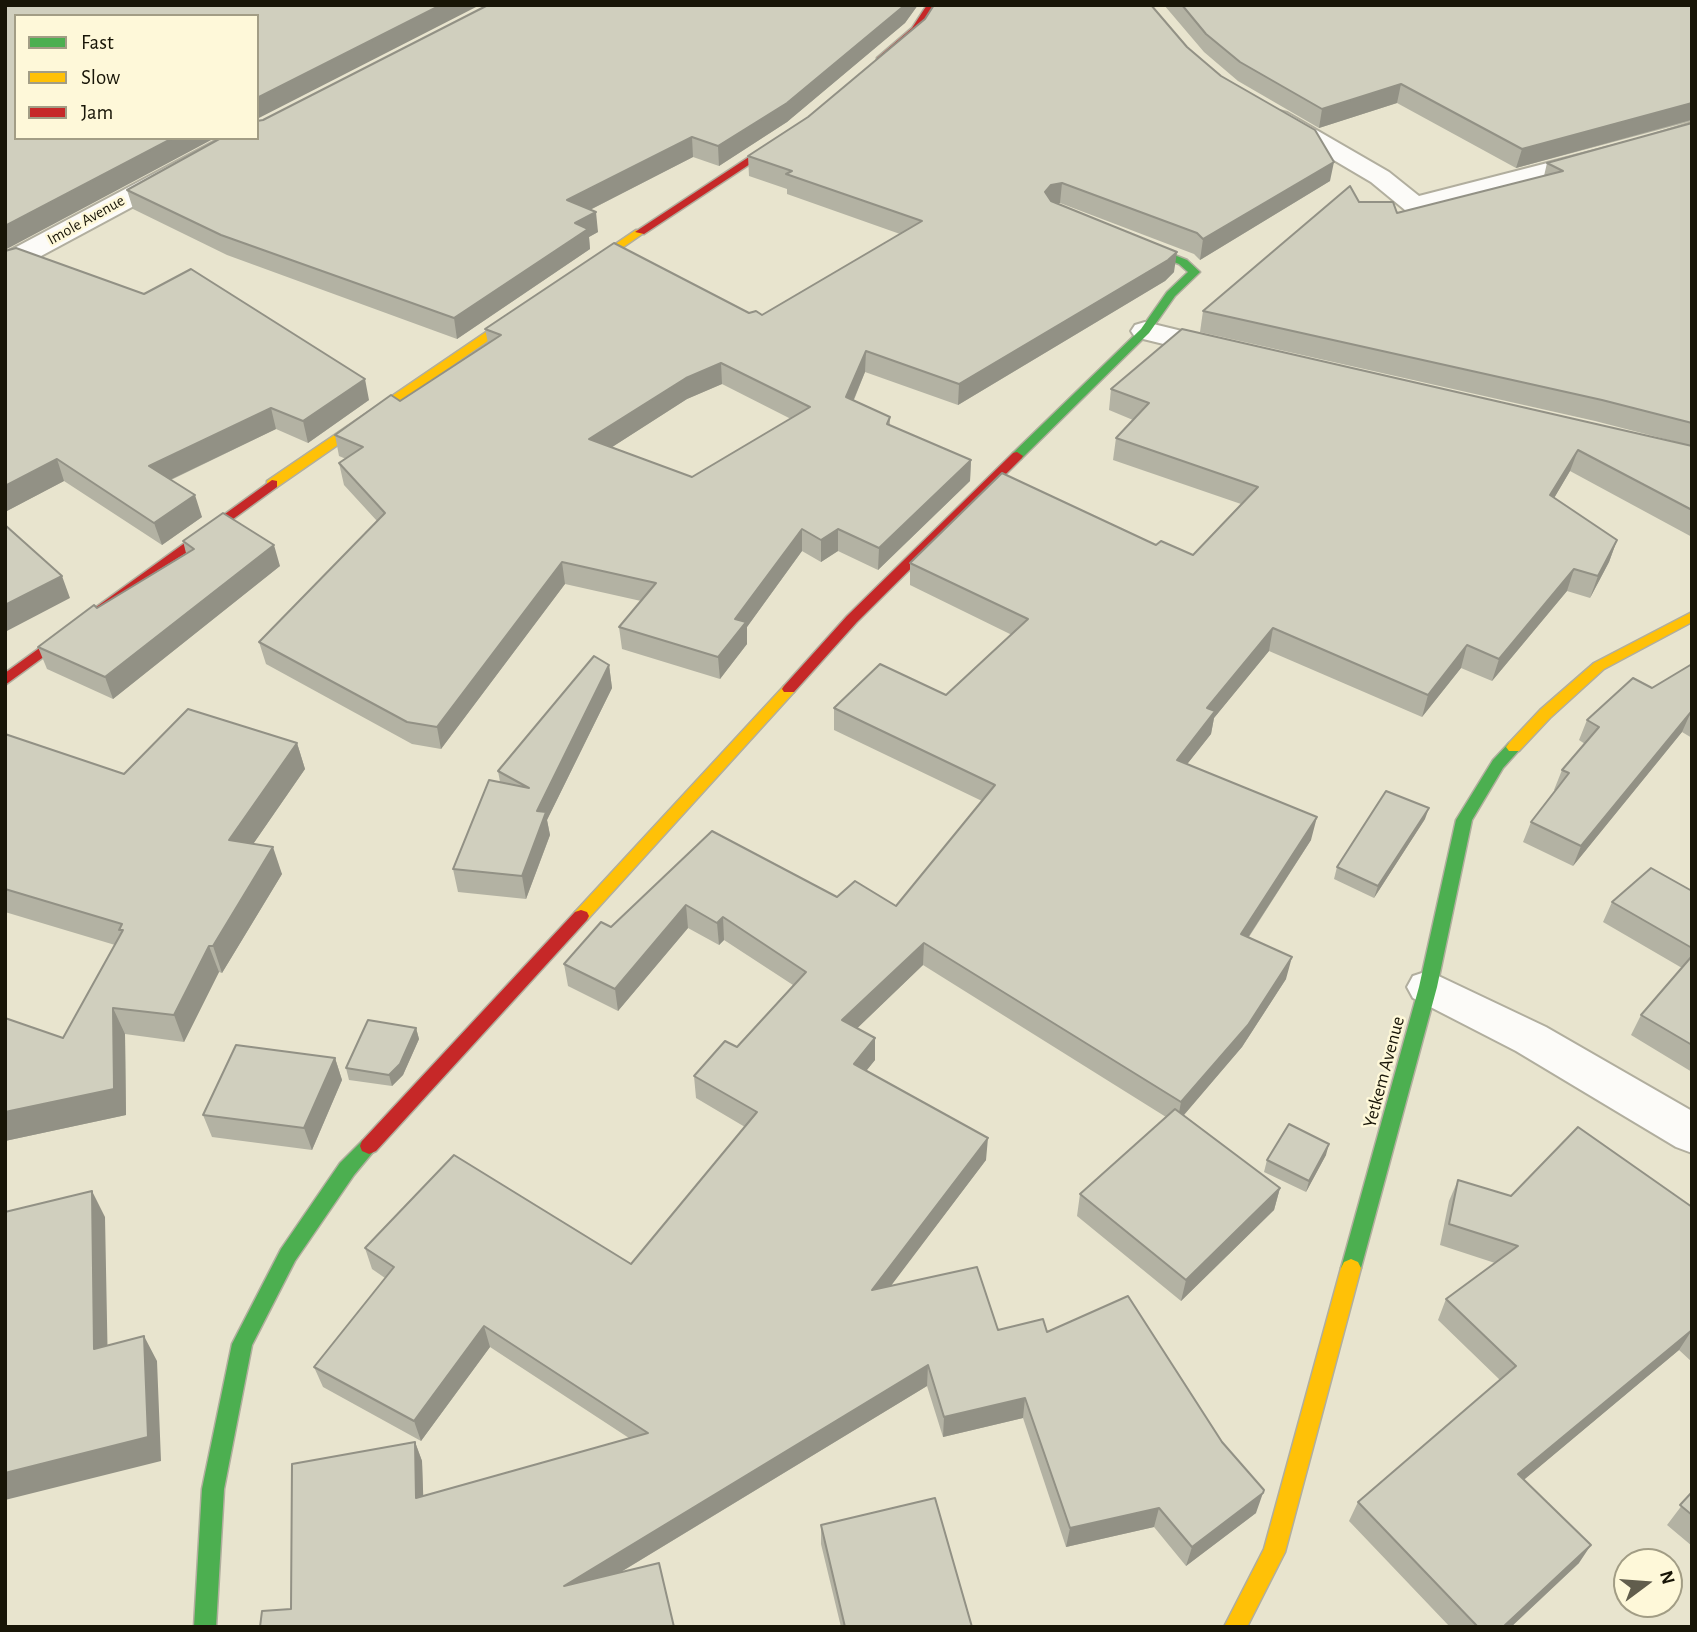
<!DOCTYPE html>
<html>
<head>
<meta charset="utf-8">
<style>
	body { margin:0 }
	#map { position:relative; width:1697px; height:1632px; overflow:hidden; background:#e8e4ce; font-family:"Alegreya Sans",sans-serif }
	canvas { display:block }
	.frame { position:absolute; inset:0; border:7px solid #181507; pointer-events:none }
	.legend { position:absolute; left:14px; top:14px; width:245px; height:126px; box-sizing:border-box; background:#fef8d9; border:2px solid #a29d85; margin:0; padding:9px 12px; list-style:none; font-size:21px; color:#181507 }
	.legend li { display:flex; align-items:center; gap:14px; height:35px }
	.legend b { width:35px; border:2px solid #a29d85 }
	.north { position:absolute; left:1613px; top:1548px; width:70px; height:70px; box-sizing:border-box; background:#fef8d9; border:2px solid #a29d85; border-radius:50%; rotate:74deg; font-size:19px; font-weight:700; line-height:28px; text-align:center; color:#181507 }
	.north::after { content:''; display:block; margin:auto; width:24px; height:32px; background:#615d4d; clip-path:polygon(50% 0,100% 100%,50% 72%,0 100%) }
</style>
</head>
<body>
<div id="map">
<canvas width="1697" height="1632"></canvas>
<div class="frame"></div>
<ul class="legend">
<li><b style="height:9px;background:#4caf50"></b>Fast</li>
<li><b style="height:9px;background:#ffc107"></b>Slow</li>
<li><b style="height:9px;background:#c62828"></b>Jam</li>
</ul>
<div class="north">N</div>
</div>
<script>
const ctx = document.querySelector('canvas').getContext('2d');
ctx.lineJoin = 'round';
function strokePath(path, color, width, dash) { ctx.strokeStyle = color; ctx.lineWidth = width; ctx.lineCap = dash ? 'butt' : 'round'; ctx.setLineDash(dash || []); ctx.stroke(path); }
function fillPath(path, color) { ctx.fillStyle = color; ctx.fill(path, 'evenodd'); }
function write(font, color, halo, rows, align = 'center') {
  ctx.font = font + ' "Alegreya Sans",sans-serif'; ctx.lineWidth = 5; ctx.setLineDash([]); ctx.textBaseline = 'middle'; ctx.strokeStyle = halo; ctx.fillStyle = color; for (const [text, x, y, turn = 0] of rows) {
    ctx.save(); ctx.translate(x, y); ctx.rotate((+turn || 0) * Math.PI / 180); ctx.textAlign = isNaN(turn) ? turn : align; if (halo) ctx.strokeText(text, 0, 0); ctx.fillText(text, 0, 0); ctx.restore();
  }
}
const street = new Path2D(`
	M 1279,111 L 1287,113 L 1389,172 L 1419,196 L 1641,139 L 1692,123 L 1692,138 L 1659,149 L 1414,213 L 1405,210 L 1371,182 L 1271,123 L 1267,118 L 1271,113 Z
	M 221,138 L 254,138 L 251,143 L 15,270 L 5,272 L 5,253 Z
	M 1145,322 L 1231,343 L 1235,349 L 1231,355 L 1221,358 L 1135,337 L 1131,331 L 1135,325 Z
	M 1428,971 L 1546,1027 L 1692,1111 L 1692,1153 L 1676,1147 L 1516,1051 L 1413,998 L 1407,987 L 1413,976 Z`);
const fast = new Path2D(`
	M 1123,238 L 1131,238 L 1187,260 L 1200,272 L 1175,296 L 1149,333 L 1021,459 L 1013,459 L 1013,453 L 1141,329 L 1167,292 L 1188,272 L 1179,264 L 1123,242 Z
	M 1514,742 L 1522,747 L 1503,768 L 1472,820 L 1437,987 L 1361,1268 L 1358,1274 L 1351,1277 L 1344,1274 L 1341,1268 L 1419,987 L 1456,820 L 1493,760 L 1509,743 Z
	M 369,1138 L 376,1141 L 378,1146 L 354,1175 L 295,1261 L 252,1345 L 224,1489 L 216,1627 L 194,1627 L 202,1489 L 232,1344 L 281,1249 L 340,1163 L 362,1141 Z`);
const slow = new Path2D(`
	M 636,230 L 645,232 L 277,487 L 267,487 L 267,481 Z
	M 1692,612 L 1692,622 L 1604,669 L 1550,718 L 1519,751 L 1509,751 L 1506,747 L 1509,743 L 1540,710 L 1594,663 Z
	M 789,684 L 794,686 L 796,689 L 794,692 L 587,920 L 575,920 L 573,916 L 575,912 L 784,686 Z
	M 1351,1259 L 1358,1262 L 1361,1268 L 1285,1552 L 1247,1627 L 1224,1627 L 1264,1549 L 1341,1268 L 1344,1262 Z`);
const jam = new Path2D(`
	M 927,5 L 936,5 L 918,32 L 883,62 L 877,62 L 877,58 L 912,28 Z
	M 790,130 L 795,133 L 794,135 L 644,234 L 635,232 Z
	M 1017,452 L 1023,456 L 1021,459 L 857,622 L 794,692 L 784,692 L 782,689 L 784,686 L 847,616 L 1013,453 Z
	M 272,480 L 277,481 L 277,487 L 5,685 L 5,673 Z
	M 581,910 L 587,912 L 589,916 L 587,920 L 376,1151 L 369,1154 L 362,1151 L 360,1146 L 362,1141 L 575,912 Z`);
strokePath(street, '#b1ae9e', 4);
strokePath(fast, '#b1ae9e', 3);
strokePath(slow, '#b1ae9e', 3);
strokePath(jam, '#b1ae9e', 3);
fillPath(street, '#fcfbf8');
fillPath(fast, '#4caf50');
fillPath(slow, '#ffc107');
fillPath(jam, '#c62828');
fillPath(new Path2D(`
	M 488,5 L 918,5 L 905,23 L 787,122 L 719,166 L 693,157 L 590,210 L 598,232 L 589,237 L 590,249 L 457,339 L 227,255 L 133,209 L 127,190 Z
	M 1164,5 L 1692,5 L 1692,121 L 1516,168 L 1397,103 L 1319,128 L 1238,81 L 1204,52 Z
	M 925,19 L 1187,47 L 1330,181 L 1200,260 L 1194,254 L 1060,203 L 1055,203 L 1174,272 L 1165,281 L 958,405 L 865,372 L 854,400 L 890,417 L 890,425 L 971,460 L 970,481 L 878,570 L 838,551 L 821,562 L 802,551 L 747,627 L 747,644 L 720,679 L 622,649 L 619,627 L 641,601 L 565,584 L 441,749 L 412,744 L 266,664 L 259,642 L 377,521 L 344,485 L 339,463 L 346,459 L 339,456 L 335,435 L 400,401 L 488,343 L 485,329 L 749,313 L 762,315 L 900,234 L 787,194 L 787,189 L 749,176 L 748,156 L 808,117 ZM 722,384 L 791,419 L 692,477 L 612,447 L 687,399 Z
	M 1692,123 L 1692,446 L 1595,421 L 1200,332 L 1203,311 L 1359,202 L 1397,213 L 1544,176 L 1547,163 Z
	M 5,251 L 369,400 L 308,443 L 276,429 L 171,480 L 202,517 L 162,545 L 64,481 L 5,512 Z
	M 1111,389 L 1692,446 L 1692,537 L 1570,471 L 1554,498 L 1617,540 L 1609,562 L 1590,598 L 1567,591 L 1492,681 L 1461,668 L 1422,717 L 1269,651 L 1214,718 L 1211,734 L 1187,764 L 1311,840 L 1249,937 L 1286,979 L 1242,1047 L 1184,1115 L 1280,1188 L 1274,1210 L 1181,1301 L 1077,1216 L 1080,1194 L 1166,1117 L 923,965 L 857,1028 L 875,1060 L 866,1071 L 986,1160 L 890,1286 L 998,1330 L 1047,1332 L 1256,1513 L 1186,1566 L 1154,1527 L 1066,1547 L 1023,1418 L 943,1437 L 927,1386 L 621,1572 L 674,1627 L 291,1609 L 415,1442 L 422,1461 L 423,1496 L 629,1438 L 490,1347 L 421,1441 L 323,1387 L 314,1367 L 385,1278 L 372,1269 L 365,1248 L 631,1264 L 745,1127 L 696,1098 L 694,1076 L 737,1047 L 793,985 L 724,940 L 719,945 L 688,928 L 618,1011 L 568,986 L 564,964 L 611,927 L 712,831 L 837,897 L 896,906 L 982,801 L 834,730 L 834,708 L 946,695 L 1012,635 L 910,585 L 910,563 L 1156,545 L 1193,555 L 1241,504 L 1113,460 L 1116,438 L 1133,420 L 1109,410 Z
	M 183,541 L 280,566 L 113,699 L 47,669 L 38,647 L 97,608 L 186,553 Z
	M 1692,664 L 1692,738 L 1682,732 L 1573,866 L 1523,842 L 1531,822 L 1555,790 L 1554,790 L 1562,770 L 1585,744 L 1579,740 L 1587,720 L 1652,688 Z
	M 609,665 L 612,688 L 547,820 L 550,835 L 526,899 L 458,892 L 453,869 L 500,782 L 498,771 Z
	M 5,734 L 124,774 L 297,743 L 305,769 L 253,844 L 282,874 L 222,973 L 219,972 L 184,1042 L 125,1034 L 126,1115 L 5,1141 L 5,1018 L 63,1038 L 115,945 L 5,912 Z
	M 1425,819 L 1374,898 L 1334,879 L 1337,867 Z
	M 1692,891 L 1692,1072 L 1631,1035 L 1641,1015 L 1682,968 L 1603,922 L 1612,902 Z
	M 416,1028 L 419,1039 L 403,1075 L 392,1086 L 349,1080 L 346,1068 Z
	M 335,1058 L 342,1080 L 312,1150 L 212,1137 L 203,1115 Z
	M 1326,1155 L 1306,1192 L 1264,1172 L 1267,1160 Z
	M 1458,1180 L 1511,1196 L 1692,1207 L 1692,1362 L 1679,1350 L 1523,1480 L 1579,1563 L 1511,1627 L 1450,1627 L 1349,1521 L 1358,1502 L 1500,1380 L 1438,1320 L 1446,1299 L 1495,1263 L 1440,1245 L 1449,1201 Z
	M 1692,1492 L 1692,1546 L 1667,1525 Z
	M 821,1525 L 972,1627 L 841,1627 L 821,1544 Z`), '#b3b2a3');
fillPath(new Path2D(`
	M 441,5 L 480,5 L 257,119 L 257,98 Z
	M 905,5 L 918,5 L 905,23 L 787,122 L 719,166 L 718,146 Z
	M 1401,84 L 1397,103 L 1319,128 L 1322,109 Z
	M 1692,103 L 1691,120 L 1516,168 L 1522,149 Z
	M 692,137 L 693,157 L 570,220 L 567,200 Z
	M 173,138 L 215,138 L 5,250 L 5,226 Z
	M 1334,162 L 1330,181 L 1200,260 L 1203,239 Z
	M 1062,183 L 1060,203 L 1049,204 L 1045,192 L 1051,185 Z
	M 596,212 L 598,232 L 589,237 L 590,249 L 457,339 L 454,318 L 575,223 Z
	M 1177,252 L 1174,272 L 1165,281 L 958,405 L 959,384 Z
	M 866,351 L 865,372 L 846,418 L 846,397 Z
	M 721,363 L 722,384 L 687,399 L 592,460 L 589,439 L 686,378 Z
	M 365,379 L 369,400 L 308,443 L 303,421 Z
	M 271,408 L 276,429 L 155,487 L 149,466 Z
	M 1578,450 L 1570,471 L 1543,517 L 1550,495 Z
	M 57,459 L 64,481 L 5,512 L 5,486 Z
	M 971,460 L 970,481 L 878,570 L 879,548 Z
	M 195,495 L 202,517 L 162,545 L 154,523 Z
	M 802,529 L 802,551 L 747,627 L 747,644 L 720,679 L 718,657 L 735,619 Z
	M 838,529 L 838,551 L 821,562 L 821,540 Z
	M 1617,540 L 1609,562 L 1590,598 L 1598,576 Z
	M 274,545 L 280,566 L 113,699 L 105,677 Z
	M 562,562 L 565,584 L 441,749 L 437,727 Z
	M 1574,569 L 1567,591 L 1492,681 L 1499,659 Z
	M 62,576 L 70,598 L 5,632 L 5,605 Z
	M 1273,628 L 1269,651 L 1214,718 L 1211,734 L 1173,782 L 1177,760 L 1207,708 Z
	M 1467,645 L 1461,668 L 1422,717 L 1428,695 Z
	M 609,665 L 612,688 L 547,820 L 550,835 L 526,899 L 522,876 L 537,811 Z
	M 1691,712 L 1682,732 L 1573,866 L 1581,846 Z
	M 297,743 L 305,769 L 238,866 L 229,840 Z
	M 1429,808 L 1425,819 L 1374,898 L 1378,886 Z
	M 1317,817 L 1311,840 L 1236,956 L 1241,934 Z
	M 273,847 L 282,874 L 222,973 L 213,946 Z
	M 686,905 L 688,928 L 618,1011 L 615,989 Z
	M 723,917 L 724,940 L 719,945 L 717,923 Z
	M 924,943 L 923,965 L 843,1042 L 842,1020 Z
	M 209,946 L 219,972 L 184,1042 L 174,1015 Z
	M 1292,957 L 1286,979 L 1242,1047 L 1177,1123 L 1181,1102 Z
	M 113,1008 L 125,1034 L 126,1115 L 5,1141 L 5,1112 Z
	M 416,1028 L 419,1039 L 403,1075 L 392,1086 L 389,1075 Z
	M 875,1038 L 875,1060 L 854,1086 L 854,1064 Z
	M 335,1058 L 342,1080 L 312,1150 L 304,1128 Z
	M 988,1138 L 986,1160 L 872,1311 L 872,1290 Z
	M 1329,1144 L 1326,1155 L 1306,1192 L 1309,1181 Z
	M 1280,1188 L 1274,1210 L 1181,1301 L 1186,1280 Z
	M 92,1191 L 105,1217 L 108,1373 L 94,1349 Z
	M 484,1326 L 490,1347 L 421,1441 L 414,1421 Z
	M 1692,1330 L 1679,1350 L 1507,1494 L 1518,1474 Z
	M 144,1336 L 157,1361 L 161,1461 L 5,1500 L 5,1473 Z
	M 928,1365 L 927,1386 L 568,1604 L 564,1586 Z
	M 1025,1398 L 1023,1418 L 943,1437 L 944,1417 Z
	M 415,1442 L 422,1461 L 424,1517 L 416,1498 Z
	M 1263,1493 L 1256,1513 L 1186,1566 L 1192,1547 Z
	M 1159,1508 L 1154,1527 L 1066,1547 L 1070,1528 Z
	M 1591,1545 L 1579,1563 L 1511,1627 L 1503,1627 Z`), '#929185');
const building = new Path2D(`
	M 5,5 L 441,5 L 257,98 L 257,16 L 16,16 L 16,138 L 173,138 L 5,226 Z
	M 488,5 L 905,5 L 787,103 L 718,146 L 692,137 L 567,200 L 596,212 L 575,223 L 588,229 L 454,318 L 221,235 L 127,190 L 221,138 L 257,138 L 257,121 L 263,120 Z
	M 934,5 L 1151,5 L 1187,47 L 1221,76 L 1315,130 L 1334,162 L 1203,239 L 1197,233 L 1062,183 L 1051,185 L 1045,192 L 1051,201 L 1177,252 L 1168,260 L 959,384 L 866,351 L 846,397 L 890,417 L 887,424 L 971,460 L 879,548 L 838,529 L 821,540 L 802,529 L 735,619 L 746,622 L 718,657 L 619,627 L 656,583 L 562,562 L 437,727 L 407,722 L 259,642 L 385,513 L 339,463 L 363,447 L 335,435 L 391,395 L 400,401 L 501,335 L 485,329 L 614,243 L 749,313 L 756,311 L 762,315 L 922,221 L 786,174 L 792,171 L 748,156 L 808,117 L 925,19 ZM 721,363 L 810,407 L 692,477 L 589,439 L 686,378 Z
	M 1182,5 L 1692,5 L 1692,103 L 1522,149 L 1401,84 L 1322,109 L 1240,62 L 1206,34 Z
	M 1692,123 L 1692,423 L 1602,400 L 1203,311 L 1350,186 L 1359,202 L 1393,202 L 1397,213 L 1563,171 L 1547,163 Z
	M 16,248 L 144,294 L 191,269 L 365,379 L 303,421 L 271,408 L 149,466 L 195,495 L 154,523 L 57,459 L 5,486 L 5,251 Z
	M 1182,329 L 1692,446 L 1692,510 L 1578,450 L 1550,495 L 1617,540 L 1598,576 L 1574,569 L 1499,659 L 1467,645 L 1428,695 L 1273,628 L 1207,708 L 1215,711 L 1177,760 L 1317,817 L 1241,934 L 1292,957 L 1248,1025 L 1181,1102 L 924,943 L 842,1020 L 875,1038 L 854,1064 L 988,1138 L 872,1290 L 977,1267 L 998,1330 L 1043,1319 L 1047,1332 L 1128,1296 L 1222,1442 L 1264,1490 L 1263,1493 L 1192,1547 L 1159,1508 L 1070,1528 L 1025,1398 L 944,1417 L 928,1365 L 564,1586 L 659,1563 L 674,1627 L 260,1627 L 262,1611 L 291,1609 L 292,1464 L 415,1442 L 416,1498 L 648,1433 L 484,1326 L 414,1421 L 314,1367 L 394,1267 L 365,1248 L 454,1155 L 631,1264 L 757,1112 L 694,1076 L 725,1041 L 737,1047 L 806,972 L 723,917 L 717,923 L 686,905 L 615,989 L 564,964 L 601,922 L 611,927 L 712,831 L 837,897 L 855,881 L 896,906 L 995,785 L 834,708 L 880,664 L 946,695 L 1028,619 L 910,563 L 1002,473 L 1156,545 L 1161,541 L 1193,555 L 1258,487 L 1116,438 L 1149,403 L 1111,389 Z
	M 223,513 L 274,545 L 105,677 L 38,647 L 94,605 L 97,608 L 194,549 L 183,541 Z
	M 5,525 L 62,576 L 5,605 Z
	M 594,656 L 609,665 L 537,811 L 546,812 L 522,876 L 453,869 L 489,780 L 529,788 L 498,771 Z
	M 1692,664 L 1692,713 L 1691,712 L 1581,846 L 1531,822 L 1569,773 L 1562,770 L 1599,727 L 1587,720 L 1633,678 L 1652,688 Z
	M 188,709 L 297,743 L 229,840 L 273,847 L 213,946 L 209,946 L 174,1015 L 113,1008 L 114,1089 L 5,1112 L 5,1018 L 63,1038 L 123,930 L 119,930 L 122,924 L 5,889 L 5,734 L 124,774 Z
	M 1386,791 L 1429,808 L 1378,886 L 1337,867 Z
	M 1651,868 L 1692,891 L 1692,948 L 1612,902 Z
	M 1692,956 L 1692,1045 L 1641,1015 Z
	M 368,1020 L 416,1028 L 400,1064 L 389,1075 L 346,1068 Z
	M 236,1045 L 335,1058 L 304,1128 L 203,1115 Z
	M 1175,1109 L 1280,1188 L 1186,1280 L 1080,1194 Z
	M 1289,1124 L 1329,1144 L 1309,1181 L 1267,1160 Z
	M 1578,1127 L 1692,1207 L 1692,1330 L 1518,1474 L 1591,1545 L 1503,1627 L 1478,1627 L 1358,1502 L 1516,1366 L 1446,1299 L 1518,1246 L 1449,1224 L 1458,1180 L 1511,1196 Z
	M 92,1191 L 94,1349 L 144,1336 L 148,1437 L 5,1473 L 5,1212 Z
	M 1692,1492 L 1692,1515 L 1680,1505 Z
	M 935,1498 L 972,1627 L 845,1627 L 821,1525 Z`);
fillPath(building, '#d0cfbe');
strokePath(building, '#929185', 2);
write('16px', '#181507', '#fef8d9', [
	["Imole Avenue",86,220,-29]
]);
write('19px', '#181507', '#fef8d9', [
	["Yetkem Avenue",1384,1072,-75]
]);
</script>
</body>
</html>
